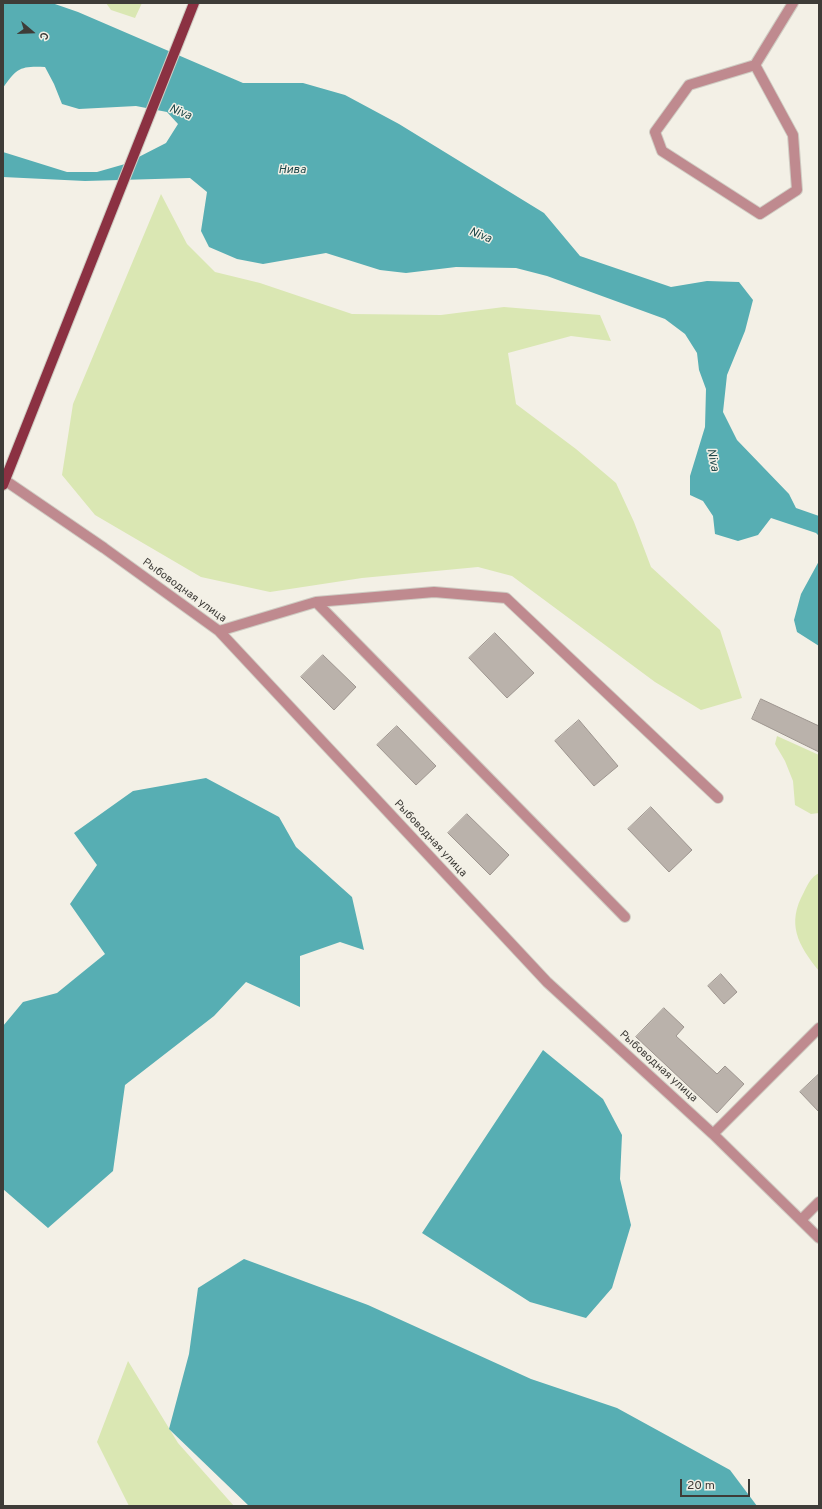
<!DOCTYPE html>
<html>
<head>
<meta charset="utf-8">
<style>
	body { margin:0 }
	#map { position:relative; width:822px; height:1509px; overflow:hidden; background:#f3f0e6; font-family:Overpass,sans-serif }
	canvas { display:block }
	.frame { position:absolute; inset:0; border:4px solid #3e3c38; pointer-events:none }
	.north { position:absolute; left:12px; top:12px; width:40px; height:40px; -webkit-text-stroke:3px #f3f0e6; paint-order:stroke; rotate:109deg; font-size:11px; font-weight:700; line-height:16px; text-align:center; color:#3e3c38 }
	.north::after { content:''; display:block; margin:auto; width:14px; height:18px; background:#3e3c38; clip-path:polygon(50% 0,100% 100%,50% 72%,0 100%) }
	.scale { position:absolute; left:680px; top:1479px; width:70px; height:18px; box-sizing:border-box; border:2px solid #3e3c38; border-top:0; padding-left:5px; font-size:12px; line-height:14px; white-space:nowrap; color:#3e3c38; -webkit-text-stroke:3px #f3f0e6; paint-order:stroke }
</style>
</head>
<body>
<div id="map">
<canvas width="822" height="1509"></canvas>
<div class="frame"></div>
<div class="north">С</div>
<div class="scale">20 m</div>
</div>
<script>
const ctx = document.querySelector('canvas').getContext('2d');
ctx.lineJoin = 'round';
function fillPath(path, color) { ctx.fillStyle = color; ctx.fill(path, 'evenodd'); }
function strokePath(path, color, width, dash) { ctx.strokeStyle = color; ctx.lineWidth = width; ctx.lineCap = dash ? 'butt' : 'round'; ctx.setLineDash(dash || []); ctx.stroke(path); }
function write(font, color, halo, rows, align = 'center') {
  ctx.font = font + ' Overpass,sans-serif'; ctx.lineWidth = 3; ctx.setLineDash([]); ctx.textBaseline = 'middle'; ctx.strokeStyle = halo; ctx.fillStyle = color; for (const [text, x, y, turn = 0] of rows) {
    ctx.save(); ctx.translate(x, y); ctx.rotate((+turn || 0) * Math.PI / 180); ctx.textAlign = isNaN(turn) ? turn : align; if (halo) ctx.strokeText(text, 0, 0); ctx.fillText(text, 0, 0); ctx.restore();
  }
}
fillPath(new Path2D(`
	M 106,3 L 142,3 L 135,18 L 111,10 Z
	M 161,194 L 187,244 L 215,272 L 260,283 L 352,314 L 441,315 L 504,307 L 600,315 L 611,341 L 571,336 L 508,353 L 516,404 L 576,449 L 616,483 L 634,522 L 651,567 L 720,630 L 742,698 L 701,710 L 655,682 L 512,576 L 478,567 L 362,578 L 270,592 L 201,577 L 95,515 L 62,475 L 73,404 Z
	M 777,736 L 819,755 L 819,813 L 811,814 L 795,805 L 793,781 L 785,761 L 775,744 Z
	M 819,873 L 819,971 C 798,945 786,924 804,892 C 808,884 811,877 819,873 Z
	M 128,1361 L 178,1443 L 234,1506 L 129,1506 L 97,1442 Z`), '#dae7b3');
fillPath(new Path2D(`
	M 3,3 L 52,3 L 78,12 L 243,83 L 303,83 L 345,95 L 399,124 L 544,213 L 580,256 L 671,287 L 707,281 L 739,282 L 753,300 L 745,331 L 727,375 L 723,412 L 737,440 L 789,494 L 796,508 L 819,516 L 819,536 L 816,533 L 771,518 L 758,535 L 738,541 L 715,534 L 713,516 L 703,501 L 690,495 L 690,476 L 705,427 L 706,389 L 699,370 L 697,353 L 685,334 L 665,319 L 547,276 L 516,268 L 456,267 L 406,273 L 380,270 L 326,253 L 263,264 L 237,259 L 209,247 L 201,231 L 207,192 L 190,178 L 85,181 L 3,177 L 3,152 L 67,172 L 97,172 L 125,164 L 166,143 L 178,124 L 167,112 L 136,106 L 79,109 L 62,104 L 54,84 L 45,67 C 20,66 17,68 3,88 Z
	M 819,561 L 819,646 L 797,632 L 794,620 L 801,594 Z
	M 206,778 L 279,817 L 296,847 L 352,897 L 364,950 L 340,942 L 300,956 L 300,1007 L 246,982 L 214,1016 L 125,1085 L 113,1171 L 48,1228 L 3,1189 L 3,1026 L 23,1002 L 57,993 L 105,954 L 70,904 L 97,865 L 74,833 L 133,791 Z
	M 543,1050 L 603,1099 L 622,1135 L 620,1179 L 631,1225 L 612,1288 L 586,1318 L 530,1302 L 422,1233 Z
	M 244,1259 L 368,1305 L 531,1379 L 617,1408 L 730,1470 L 757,1506 L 249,1506 L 169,1429 L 189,1354 L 198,1288 Z`), '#57aeb3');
const building = new Path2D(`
	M 495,633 L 534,673 L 507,698 L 469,658 Z
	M 323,655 L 356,687 L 334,710 L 301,677 Z
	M 761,699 L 819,726 L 819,752 L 752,719 Z
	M 579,720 L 618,766 L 594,786 L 555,741 Z
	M 397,726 L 436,766 L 416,785 L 377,745 Z
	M 651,807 L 692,850 L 669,872 L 628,829 Z
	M 467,814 L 509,855 L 490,875 L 448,833 Z
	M 721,974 L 737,992 L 724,1004 L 708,986 Z
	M 664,1008 L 684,1027 L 676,1036 L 717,1074 L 725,1066 L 744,1084 L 717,1113 L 636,1037 Z
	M 819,1074 L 819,1112 L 800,1092 Z`);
fillPath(building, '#bab2ab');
strokePath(building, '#9d958f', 1);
const minor = new Path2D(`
	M 755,65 L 793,135 L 797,190 L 760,214 L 662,151 L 655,132 L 689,85 L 755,65 L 793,3
	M 3,479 L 104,548 L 219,631 L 547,982 L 713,1134 L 819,1238
	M 219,631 L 316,602
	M 625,917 L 316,602 L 434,592 L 506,598 L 718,798
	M 713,1134 L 819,1028
	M 801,1220 L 819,1202`);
const major = new Path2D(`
	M 3,485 L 194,3`);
strokePath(minor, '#cfccc3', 12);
strokePath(major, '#cfccc3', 12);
strokePath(minor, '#bf8a8f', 10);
strokePath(major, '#8b3142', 10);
write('11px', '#3e3c38', '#f3f0e6', [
	["Рыбоводная улица",184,591,36],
	["Рыбоводная улица",430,839,47],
	["Рыбоводная улица",658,1067,42]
]);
write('italic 12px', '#20494b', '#f3f0e6', [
	["Niva",180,113,22],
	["Нива",292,171],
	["Niva",480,236,22],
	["Niva",712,460,79]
]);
</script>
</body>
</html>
